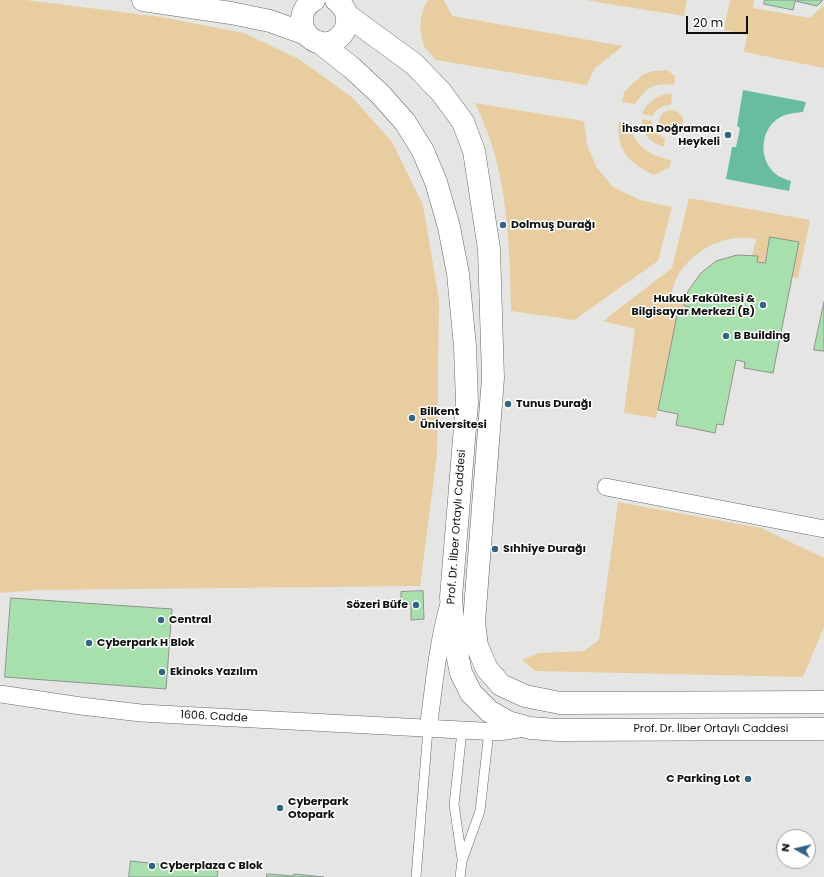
<!DOCTYPE html>
<html>
<head>
<meta charset="utf-8">
<style>
	body { margin:0 }
	#map { position:relative; width:824px; height:877px; overflow:hidden; background:#e5e6e3; font-family:Poppins,sans-serif }
	canvas { display:block }
	.north { position:absolute; left:776px; top:829px; width:40px; height:40px; box-sizing:border-box; background:#fff; border:1px solid #9f9f9f; border-radius:50%; rotate:278deg; font-size:11px; font-weight:700; line-height:16px; text-align:center; color:#10100f }
	.north::after { content:''; display:block; margin:auto; width:14px; height:18px; background:#326582; clip-path:polygon(50% 0,100% 100%,50% 72%,0 100%) }
	.scale { position:absolute; left:686px; top:16px; width:62px; height:18px; box-sizing:border-box; border:2px solid #10100f; border-top:0; padding-left:5px; font-size:12px; line-height:14px; white-space:nowrap; color:#10100f; -webkit-text-stroke:3px #fff; paint-order:stroke }
</style>
</head>
<body>
<div id="map">
<canvas width="824" height="877"></canvas>
<div class="north">N</div>
<div class="scale">20 m</div>
</div>
<script>
const ctx = document.querySelector('canvas').getContext('2d');
ctx.lineJoin = 'round';
function fillPath(path, color) { ctx.fillStyle = color; ctx.fill(path, 'evenodd'); }
function strokePath(path, color, width, dash) { ctx.strokeStyle = color; ctx.lineWidth = width; ctx.lineCap = dash ? 'butt' : 'round'; ctx.setLineDash(dash || []); ctx.stroke(path); }
function write(font, color, halo, rows, align = 'center') {
  ctx.font = font + ' Poppins,sans-serif'; ctx.lineWidth = 3; ctx.setLineDash([]); ctx.textBaseline = 'middle'; ctx.strokeStyle = halo; ctx.fillStyle = color; for (const [text, x, y, turn = 0] of rows) {
    ctx.save(); ctx.translate(x, y); ctx.rotate((+turn || 0) * Math.PI / 180); ctx.textAlign = isNaN(turn) ? turn : align; if (halo) ctx.strokeText(text, 0, 0); ctx.fillText(text, 0, 0); ctx.restore();
  }
}
fillPath(new Path2D(`
	M 0,0 L 26,0 L 161,17 L 244,33 L 299,59 L 353,98 L 392,142 L 423,205 L 439,300 L 437,455 L 420,586 L 38,590 L 0,593 Z
	M 428,0 L 444,0 L 452,16 L 623,46 L 594,69 L 587,85 L 436,60 C 433,56 428,52 425,48 C 418,33 419,13 428,0 Z
	M 585,0 L 687,0 L 684,16 Z
	M 730,0 L 754,0 L 753,8 L 810,18 L 824,5 L 824,68 L 744,52 L 747,35 L 724,30 Z
	M 667,70 L 675,76 L 674,85 C 653,82 646,88 635,104 L 622,102 L 624,92 L 642,75 L 653,71 Z
	M 665,94 L 672,94 L 671,105 C 663,105 656,108 653,116 L 642,114 C 646,103 654,98 665,94 Z
	M 475,103 L 584,121 L 587,145 L 597,168 L 613,187 L 640,200 L 672,207 L 658,261 L 574,320 L 511,311 C 510,252 508,186 487,131 C 483,121 479,112 475,103 Z
	M659 122a12 12 0 1 1 24 0a12 12 0 1 1-24 0Z
	M 642,119 L 652,121 C 652,130 657,135 665,138 L 664,147 C 650,142 642,135 642,119 Z
	M 619,122 L 631,124 C 633,147 652,156 671,160 L 670,167 L 654,175 C 630,163 616,152 619,122 Z
	M 689,198 L 810,220 L 798,278 L 792,277 L 799,242 L 770,238 L 765,263 L 757,262 L 758,256 L 752,256 L 756,239 C 727,232 691,251 677,277 C 674,283 672,291 671,298 L 685,300 L 684,306 L 690,307 L 689,312 L 678,310 L 656,418 L 624,413 L 635,329 L 603,321 L 672,268 Z
	M 618,502 L 761,528 L 824,558 L 824,627 L 803,677 L 535,671 L 522,660 L 539,653 L 584,651 L 599,640 Z`), '#e8cda0');
fillPath(new Path2D(`
	M 743,90 L 806,102 L 803,112 C 795,113 787,113 779,118 C 762,128 759,153 770,168 C 775,175 783,179 791,181 L 789,191 L 726,179 L 732,147 L 736,147 L 740,128 L 737,126 Z`), '#68bc9f');
const building = new Path2D(`
	M 765,0 L 823,0 L 817,6 L 795,1 L 793,10 L 764,4 Z
	M 770,237 L 799,242 L 773,373 L 744,368 L 745,362 L 736,360 L 723,425 L 717,424 L 715,433 L 676,425 L 678,414 L 658,410 L 678,310 L 689,312 L 690,307 L 684,306 L 688,291 L 701,273 L 716,261 L 737,255 L 758,256 L 757,262 L 765,263 Z
	M 824,302 L 824,351 L 814,350 Z
	M 423,591 L 424,619 L 411,620 L 411,604 L 401,605 L 401,592 Z
	M 11,598 L 172,609 L 166,689 L 5,677 Z
	M 131,861 L 218,871 L 217,877 L 129,877 Z
	M 267,874 L 294,876 L 294,874 L 324,877 L 267,877 Z`);
fillPath(building, '#a7e0ac');
strokePath(building, '#8f9290', 1);
const service = new Path2D(`
	M 462,859 L 454,805 L 462,731
	M 416,877 L 428,729
	M 460,877 L 462,861 L 480,811 L 489,731`);
const minor = new Path2D(`
	M 606,487 L 824,529
	M 0,694 L 81,706 L 141,713 L 499,732 L 525,728
	M 428,729 C 434,687 437,648 448,607`);
const tertiary = new Path2D(`
	M 143,0 L 231,13 L 270,21 L 306,34
	M 314,0 C 307,4 302,12 302,20 C 302,26 305,33 309,37 C 333,58 364,21 336,0
	M 347,15 L 414,64 L 441,92 L 463,122 L 474,151 L 489,249 L 493,378 L 474,622 L 477,646 L 487,669 L 501,685 L 525,696 L 560,703 L 824,702
	M 319,42 L 352,68 L 380,94 L 405,122 L 423,151 L 436,182 L 449,227 L 458,274 L 465,346 L 467,403 L 451,597 L 454,639 L 461,673 L 471,693 L 489,711 L 508,722 L 530,728 L 557,730 L 824,729`);
strokePath(service, '#676865', 10);
strokePath(minor, '#676865', 18);
strokePath(tertiary, '#676865', 23);
strokePath(service, '#fff', 9);
strokePath(minor, '#fff', 17);
strokePath(tertiary, '#fff', 22);
for (const [x, y, r, color] of [
	[728,135,4,"#326582"],
	[503,225,4,"#326582"],
	[763,305,4,"#326582"],
	[726,336,4,"#326582"],
	[508,404,4,"#326582"],
	[412,418,4,"#326582"],
	[495,549,4,"#326582"],
	[416,605,4,"#326582"],
	[161,620,4,"#326582"],
	[89,643,4,"#326582"],
	[162,672,4,"#326582"],
	[748,779,4,"#326582"],
	[280,808,4,"#326582"],
	[152,866,4,"#326582"]
]) { const dot = new Path2D(); dot.arc(x, y, r, 0, 2 * Math.PI); ctx.fillStyle = color; ctx.fill(dot); strokePath(dot, '#fff', 1.5); }
write('bold 11px', '#10100f', '#fff', [
	["İhsan Doğramacı",720,129,"right"],
	["Heykeli",720,142,"right"],
	["Dolmuş Durağı",511,225],
	["Hukuk Fakültesi &",755,299,"right"],
	["Bilgisayar Merkezi (B)",755,312,"right"],
	["B Building",734,336],
	["Tunus Durağı",516,404],
	["Bilkent",420,412],
	["Üniversitesi",420,425],
	["Sıhhiye Durağı",503,549],
	["Sözeri Büfe",408,605,"right"],
	["Central",169,620],
	["Cyberpark H Blok",97,643],
	["Ekinoks Yazılım",170,672],
	["C Parking Lot",740,779,"right"],
	["Cyberpark",288,802],
	["Otopark",288,815],
	["Cyberplaza C Blok",160,866]
], 'left');
write('11px', '#10100f', '#fff', [
	["Prof. Dr. İlber Ortaylı Caddesi",457,527,-86],
	["1606. Cadde",214,717,3],
	["Prof. Dr. İlber Ortaylı Caddesi",711,729]
]);
</script>
</body>
</html>
